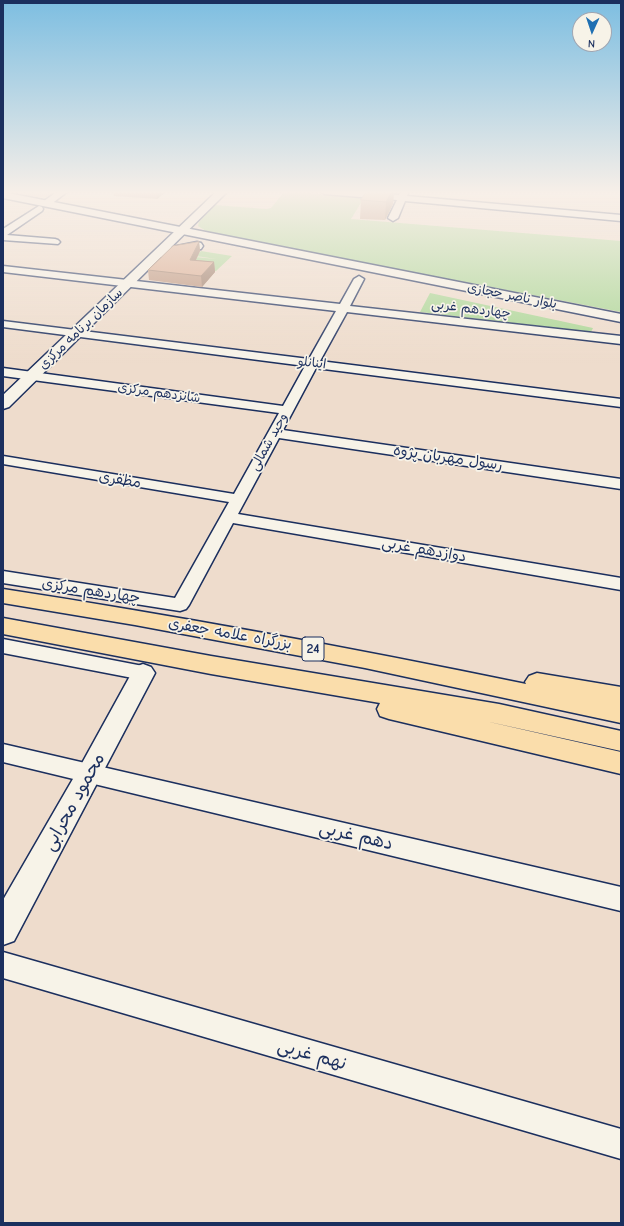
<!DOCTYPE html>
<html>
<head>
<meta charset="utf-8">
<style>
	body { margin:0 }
	#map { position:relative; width:624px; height:1226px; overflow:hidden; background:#eedccc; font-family:"Comic Neue",sans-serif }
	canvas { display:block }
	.frame { position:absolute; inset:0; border:4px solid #1b2f5e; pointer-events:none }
	.north { position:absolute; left:572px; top:12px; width:40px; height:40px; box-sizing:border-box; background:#f7f3e8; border:1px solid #9fa5b1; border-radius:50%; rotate:183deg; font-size:11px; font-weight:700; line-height:16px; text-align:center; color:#1b2f5e }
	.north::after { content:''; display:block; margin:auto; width:14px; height:18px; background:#1f6fb2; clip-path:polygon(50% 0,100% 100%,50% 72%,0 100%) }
</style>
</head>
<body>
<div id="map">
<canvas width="624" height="1226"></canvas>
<div class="frame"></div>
<div class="north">N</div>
</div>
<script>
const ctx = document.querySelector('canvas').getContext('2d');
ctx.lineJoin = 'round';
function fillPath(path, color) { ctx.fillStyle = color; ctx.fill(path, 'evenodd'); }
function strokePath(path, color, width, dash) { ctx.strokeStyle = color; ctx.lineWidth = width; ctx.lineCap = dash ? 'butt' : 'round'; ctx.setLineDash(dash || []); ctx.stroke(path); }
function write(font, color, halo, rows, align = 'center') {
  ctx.font = font + ' "Comic Neue","Playpen Sans Arabic",sans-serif'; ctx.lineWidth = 3.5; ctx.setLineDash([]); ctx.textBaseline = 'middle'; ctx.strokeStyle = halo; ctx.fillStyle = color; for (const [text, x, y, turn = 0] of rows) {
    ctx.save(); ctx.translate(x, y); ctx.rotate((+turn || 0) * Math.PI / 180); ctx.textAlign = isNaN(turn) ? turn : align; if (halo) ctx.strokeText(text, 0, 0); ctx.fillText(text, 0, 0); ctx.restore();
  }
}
fillPath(new Path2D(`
	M 8,191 L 59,191 L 52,196 L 41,198 Z`), '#e7ccb8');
fillPath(new Path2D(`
	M 285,191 L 364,198 L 351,219 L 621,241 L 621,312 L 209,233 L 198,226 L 199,222 L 215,205 L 266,209 L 271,208 Z
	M 201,251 L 232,256 L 216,271 L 175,266 L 185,256 L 216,259 L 196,256 Z
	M 430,293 L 593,328 L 591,332 L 420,312 Z`), '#abd796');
const minor = new Path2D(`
	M 58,191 L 68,191 L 50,205 L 44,205 L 43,203 L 44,201 Z
	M 321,191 L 356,191 L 399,195 L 401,191 L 409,191 L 407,196 L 621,215 L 621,221 L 405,201 L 398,218 L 393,221 L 388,218 L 397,200 L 325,194 Z
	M 39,206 L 42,207 L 43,209 L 42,211 L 7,235 L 55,239 L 58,240 L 60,242 L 58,244 L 3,240 L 3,229 Z
	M 3,266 L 340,304 L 354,279 L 359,276 L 364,279 L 350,306 L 621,336 L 621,344 L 347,312 L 320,361 L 621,399 L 621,407 L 316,368 L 283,430 L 621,479 L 621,489 L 279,438 L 238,514 L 621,578 L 621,590 L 233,523 L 189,605 L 186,609 L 180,611 L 3,583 L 3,571 L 175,598 L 229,502 L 3,464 L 3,456 L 234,494 L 279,413 L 3,376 L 3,368 L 283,406 L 305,366 L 3,327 L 3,321 L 309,359 L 336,311 L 3,272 Z
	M 3,639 L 143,666 L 150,668 L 153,673 L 150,678 L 143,680 L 3,653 Z
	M 3,744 L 621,887 L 621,911 L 3,762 Z
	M 3,952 L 621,1129 L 621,1159 L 3,978 Z`);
const tertiary = new Path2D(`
	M 217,191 L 228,191 L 9,407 L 3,409 L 3,395 Z
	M 143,664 L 151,667 L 155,673 L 14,941 L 3,945 L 3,900 L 81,765 L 135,667 Z`);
const secondary = new Path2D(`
	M 3,192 L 621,314 L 621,322 L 3,198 Z
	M 197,242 L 201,243 L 203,246 L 201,249 L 161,257 L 157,256 L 155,253 L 157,250 Z`);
const trunk = new Path2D(`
	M 3,589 C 178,616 352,648 526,684 L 525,682 L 529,676 L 537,673 L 621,687 L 621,723 L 365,668 L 135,625 L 3,603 Z
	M 3,618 L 211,656 L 499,704 L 621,731 L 621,751 L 485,721 L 621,752 L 621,774 L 389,719 L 380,716 L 377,709 L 380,703 L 211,674 L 3,634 Z`);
strokePath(minor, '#1b2f5e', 3);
strokePath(tertiary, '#1b2f5e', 3);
strokePath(secondary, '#1b2f5e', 3);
strokePath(trunk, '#1b2f5e', 3);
fillPath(minor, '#f7f3e8');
fillPath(tertiary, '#f7f3e8');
fillPath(secondary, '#f7f3e8');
fillPath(trunk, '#faddab');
fillPath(new Path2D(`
	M 113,191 L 167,191 L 157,199 L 114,196 Z
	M 367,191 L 394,191 L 393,204 L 385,220 L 360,219 L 361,200 Z
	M 199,242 L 200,251 L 196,260 L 214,262 L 215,272 L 202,287 L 149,280 L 148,270 Z`), '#ba9078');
fillPath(new Path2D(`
	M 156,191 L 167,191 L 157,199 Z
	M 392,191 L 394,191 L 393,204 L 385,220 L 386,202 Z
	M 199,242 L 200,251 L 191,270 L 190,260 Z
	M 214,262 L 215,272 L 202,287 L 201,276 Z`), '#977561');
const building = new Path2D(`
	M 367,191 L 392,191 L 386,202 L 361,200 Z
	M 199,242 L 190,260 L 214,262 L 201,276 L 148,270 L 173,246 Z`);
fillPath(building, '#d8a78b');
strokePath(building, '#977561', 1);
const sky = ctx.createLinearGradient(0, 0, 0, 363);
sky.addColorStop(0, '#7dbee1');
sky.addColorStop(0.53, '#f7efe8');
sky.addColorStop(1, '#f7efe800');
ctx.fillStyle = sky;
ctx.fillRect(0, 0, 624, 363);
write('13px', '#1b2f5e', '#f7f3e8', [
	["بلوار ناصر حجازی",512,296,11],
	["چهاردهم غربی",471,309,7],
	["سازمان برنامه مرکزی",81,329,-44],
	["اینانلو",312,363,7],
	["شانزدهم مرکزی",159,393,8],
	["وحید شمالی",269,442,-61]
]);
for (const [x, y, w] of [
	[313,649,22]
]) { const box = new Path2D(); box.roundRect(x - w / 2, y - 12, w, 24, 3); ctx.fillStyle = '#f7f3e8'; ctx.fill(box); strokePath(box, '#1b2f5e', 1); }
write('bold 14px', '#1b2f5e', null, [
	["24",313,649]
]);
write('15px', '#1b2f5e', '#f7f3e8', [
	["رسول مهربان پژوه",448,458,8],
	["مظفری",120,480,9],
	["دوازدهم غربی",424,550,10],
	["چهاردهم مرکزی",91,591,9],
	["بزرگراه علامه جعفری",230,634,10]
]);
write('18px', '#1b2f5e', '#f7f3e8', [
	["محمود محرابی",74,802,-61],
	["دهم غربی",356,836,13],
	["نهم غربی",312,1055,16]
]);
</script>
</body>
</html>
